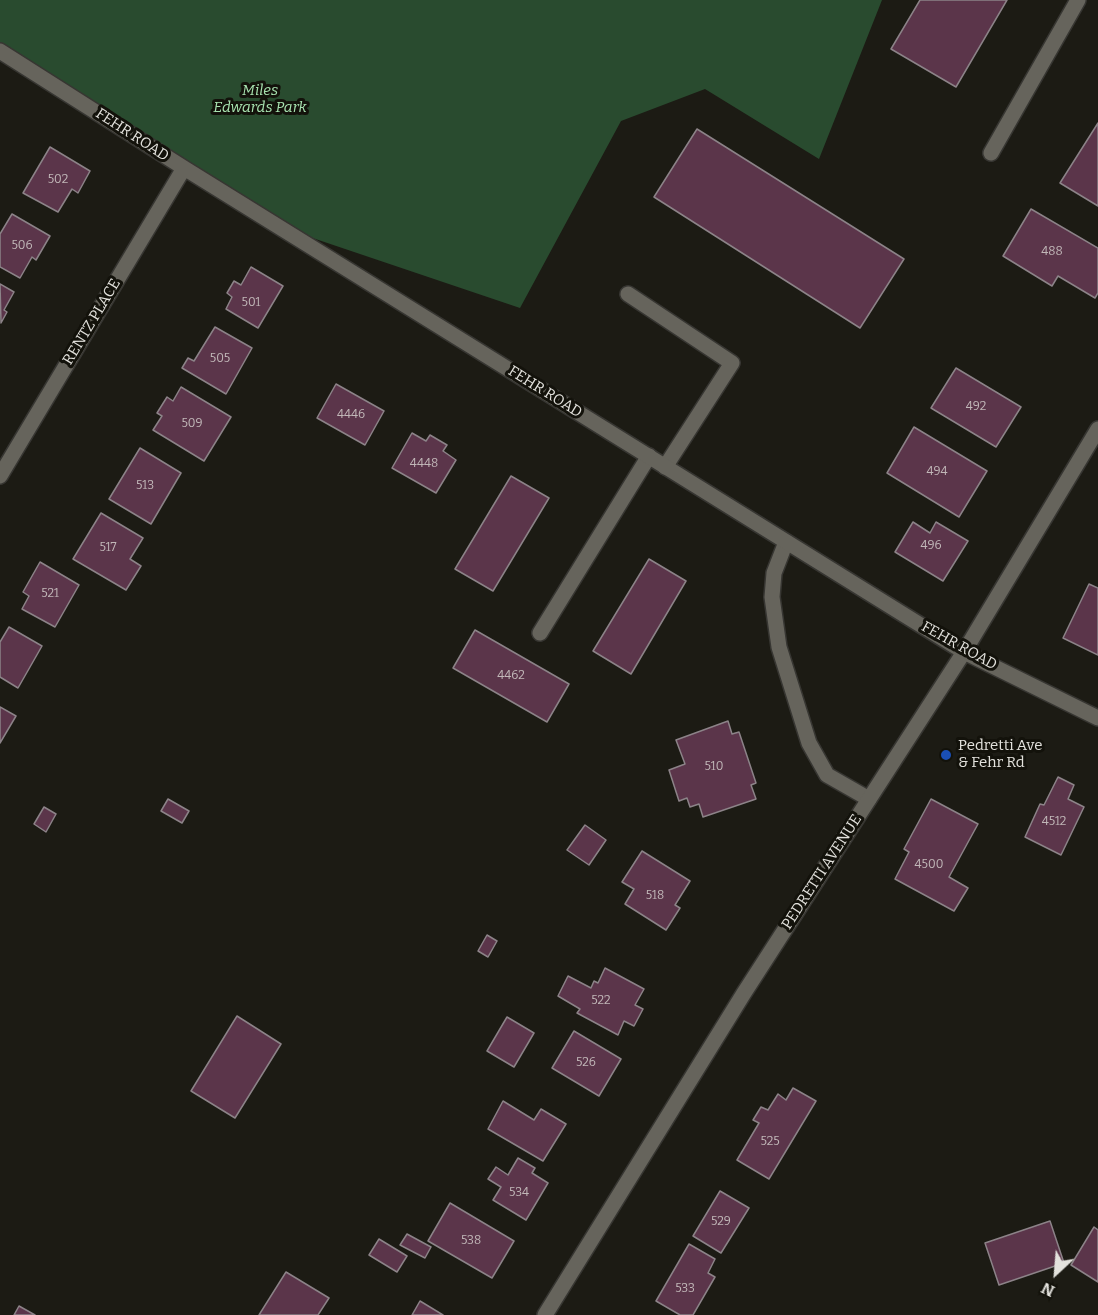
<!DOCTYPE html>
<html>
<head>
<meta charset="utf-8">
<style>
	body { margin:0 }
	#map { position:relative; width:1098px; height:1315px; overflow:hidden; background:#1c1b14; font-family:Bitter,serif }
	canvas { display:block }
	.north { position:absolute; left:1026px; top:1243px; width:60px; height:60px; -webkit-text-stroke:4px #13120b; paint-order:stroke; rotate:206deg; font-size:16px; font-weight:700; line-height:24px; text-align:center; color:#e3e2dd }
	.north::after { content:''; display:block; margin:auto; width:21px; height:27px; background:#e3e2dd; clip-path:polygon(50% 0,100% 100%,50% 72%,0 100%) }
</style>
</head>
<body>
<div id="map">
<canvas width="1098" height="1315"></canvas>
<div class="north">N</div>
</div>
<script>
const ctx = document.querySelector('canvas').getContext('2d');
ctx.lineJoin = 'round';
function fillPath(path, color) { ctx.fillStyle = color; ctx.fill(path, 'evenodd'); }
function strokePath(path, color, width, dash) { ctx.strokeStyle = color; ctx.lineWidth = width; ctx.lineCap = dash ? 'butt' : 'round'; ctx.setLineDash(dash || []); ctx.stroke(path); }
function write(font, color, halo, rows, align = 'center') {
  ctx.font = font + ' Bitter,serif'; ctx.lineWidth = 6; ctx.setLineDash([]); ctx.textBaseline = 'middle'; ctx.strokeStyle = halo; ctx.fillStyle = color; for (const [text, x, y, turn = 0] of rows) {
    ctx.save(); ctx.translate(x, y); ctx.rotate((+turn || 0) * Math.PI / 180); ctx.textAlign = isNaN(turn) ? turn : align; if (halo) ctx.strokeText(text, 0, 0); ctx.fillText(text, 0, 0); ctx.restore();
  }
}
fillPath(new Path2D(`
	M 0,0 L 882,0 L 819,159 L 705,89 L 621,121 L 520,308 L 277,226 L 0,51 Z`), '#294b2f');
const building = new Path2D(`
	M 920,0 L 1007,0 L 956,87 L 891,49 Z
	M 1098,123 L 1098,206 L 1060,183 Z
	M 697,129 L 904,259 L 860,328 L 654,197 Z
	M 50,147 L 90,171 L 78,193 L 72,189 L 58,212 L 23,193 Z
	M 1031,209 L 1098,248 L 1098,293 L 1095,298 L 1058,276 L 1052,286 L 1003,256 Z
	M 12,214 L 50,236 L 36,260 L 32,257 L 20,278 L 0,267 L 0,234 Z
	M 251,267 L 283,286 L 258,328 L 226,309 L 232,297 L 227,293 L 234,281 L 241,285 Z
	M 0,284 L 14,292 L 4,310 L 7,312 L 1,323 Z
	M 215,327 L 252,348 L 226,394 L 182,368 L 188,358 L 194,361 Z
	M 956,368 L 1021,407 L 996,447 L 931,408 Z
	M 336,384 L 384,411 L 365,445 L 317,418 Z
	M 181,387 L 231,417 L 204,461 L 153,430 L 162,416 L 157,413 L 167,397 L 173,401 Z
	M 914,427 L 987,471 L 959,517 L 887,473 Z
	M 412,433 L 426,441 L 430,435 L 447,445 L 443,451 L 456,460 L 436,493 L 392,468 Z
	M 140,448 L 181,473 L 151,524 L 109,499 Z
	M 511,476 L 549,498 L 493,591 L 455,569 Z
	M 101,513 L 143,538 L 130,559 L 141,566 L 126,590 L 73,559 Z
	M 913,522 L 930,533 L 936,522 L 968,541 L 943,581 L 895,552 Z
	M 649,559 L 686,581 L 631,674 L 593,651 Z
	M 40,562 L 79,585 L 55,627 L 22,609 L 29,596 L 23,592 Z
	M 1089,584 L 1098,588 L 1098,655 L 1063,638 Z
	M 9,627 L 42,646 L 18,688 L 0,677 L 0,642 Z
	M 475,630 L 569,684 L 547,722 L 453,668 Z
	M 0,707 L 16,716 L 0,743 Z
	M 728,721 L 732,734 L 739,732 L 756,783 L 751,785 L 756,799 L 703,817 L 699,804 L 690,807 L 687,798 L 679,801 L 669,770 L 685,764 L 676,740 Z
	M 1058,777 L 1074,785 L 1068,799 L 1084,807 L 1061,855 L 1025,837 L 1040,804 L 1044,805 Z
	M 168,799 L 189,811 L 182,823 L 161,811 Z
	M 931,799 L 978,824 L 949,877 L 968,888 L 954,911 L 895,879 L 909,852 L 904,849 Z
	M 44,807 L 56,814 L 46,832 L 34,824 Z
	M 585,825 L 606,840 L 589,865 L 567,850 Z
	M 642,851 L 690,881 L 675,905 L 680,908 L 666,930 L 625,904 L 634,889 L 622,882 Z
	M 487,935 L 497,941 L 488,957 L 478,951 Z
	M 605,968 L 644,989 L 635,1005 L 643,1009 L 634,1026 L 624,1021 L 618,1035 L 577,1013 L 580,1009 L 558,996 L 568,976 L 591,988 L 594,981 L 598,983 Z
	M 237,1016 L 281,1044 L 235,1118 L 191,1091 Z
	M 507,1017 L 534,1033 L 514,1067 L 487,1051 Z
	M 574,1031 L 621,1059 L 599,1096 L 552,1068 Z
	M 793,1088 L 816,1101 L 769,1179 L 737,1160 L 759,1123 L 753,1120 L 761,1107 L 768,1110 L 778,1094 L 786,1100 Z
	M 503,1101 L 534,1120 L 541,1109 L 566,1124 L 543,1161 L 488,1129 Z
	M 518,1158 L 535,1168 L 532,1173 L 548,1183 L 526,1220 L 493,1200 L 501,1187 L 488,1179 L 496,1167 L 508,1175 Z
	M 720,1191 L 749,1208 L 721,1253 L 693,1236 Z
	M 450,1203 L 514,1241 L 492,1278 L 428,1241 Z
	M 1050,1221 L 1064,1263 L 999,1285 L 985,1243 Z
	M 1094,1227 L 1098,1230 L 1098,1282 L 1071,1265 Z
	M 407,1234 L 431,1247 L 425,1258 L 400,1245 Z
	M 379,1239 L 407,1256 L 397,1272 L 369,1255 Z
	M 689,1244 L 715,1259 L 708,1273 L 715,1277 L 693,1315 L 680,1315 L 656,1301 Z
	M 286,1272 L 329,1298 L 318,1315 L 259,1315 Z
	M 420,1301 L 443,1315 L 412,1315 Z
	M 19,1306 L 35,1315 L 14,1315 Z`);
fillPath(building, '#5b354a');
strokePath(building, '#8c8388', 1.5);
const service = new Path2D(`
	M 991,153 L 1078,0
	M 628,294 L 732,363 L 665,467
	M 786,542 L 774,573 L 772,597 L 779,647 L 809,743 L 827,775 L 869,799
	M 540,633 L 649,456`);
const minor = new Path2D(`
	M 0,51 L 184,168 L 964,652 L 1098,718
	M 0,476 L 184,168`);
const tertiary = new Path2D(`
	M 545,1315 L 744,993 L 964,652 L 1098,429`);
strokePath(service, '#373632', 18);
strokePath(minor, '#373632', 18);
strokePath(tertiary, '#373632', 18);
strokePath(service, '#66645c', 15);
strokePath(minor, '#66645c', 15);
strokePath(tertiary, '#66645c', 15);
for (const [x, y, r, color] of [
	[946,755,6,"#1a4fb4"]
]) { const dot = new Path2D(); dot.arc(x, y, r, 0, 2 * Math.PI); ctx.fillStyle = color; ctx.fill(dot); strokePath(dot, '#13120b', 2); }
write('12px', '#c1b7b8', null, [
	["502",58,180],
	["506",22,246],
	["488",1052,252],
	["501",251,303],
	["505",220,359],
	["492",976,407],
	["4446",351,415],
	["509",192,424],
	["4448",424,464],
	["494",937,472],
	["513",145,486],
	["496",931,546],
	["517",108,548],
	["521",50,594],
	["4462",511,676],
	["510",714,767],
	["4512",1054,822],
	["4500",929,865],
	["518",655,896],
	["522",601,1001],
	["526",586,1063],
	["525",770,1142],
	["534",519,1193],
	["529",721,1222],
	["538",471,1241],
	["533",685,1289]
]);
write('italic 15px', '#a8e3b0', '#13120b', [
	["Miles",260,91],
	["Edwards Park",260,108]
]);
write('15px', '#e3e2dd', '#13120b', [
	["FEHR ROAD",132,135,33],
	["RENTZ PLACE",92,322,-59],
	["FEHR ROAD",545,392,32],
	["FEHR ROAD",959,646,29],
	["PEDRETTI AVENUE",822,872,-57]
]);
write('15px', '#e3e2dd', '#13120b', [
	["Pedretti Ave",958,746],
	["& Fehr Rd",958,763]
], 'left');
</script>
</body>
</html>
